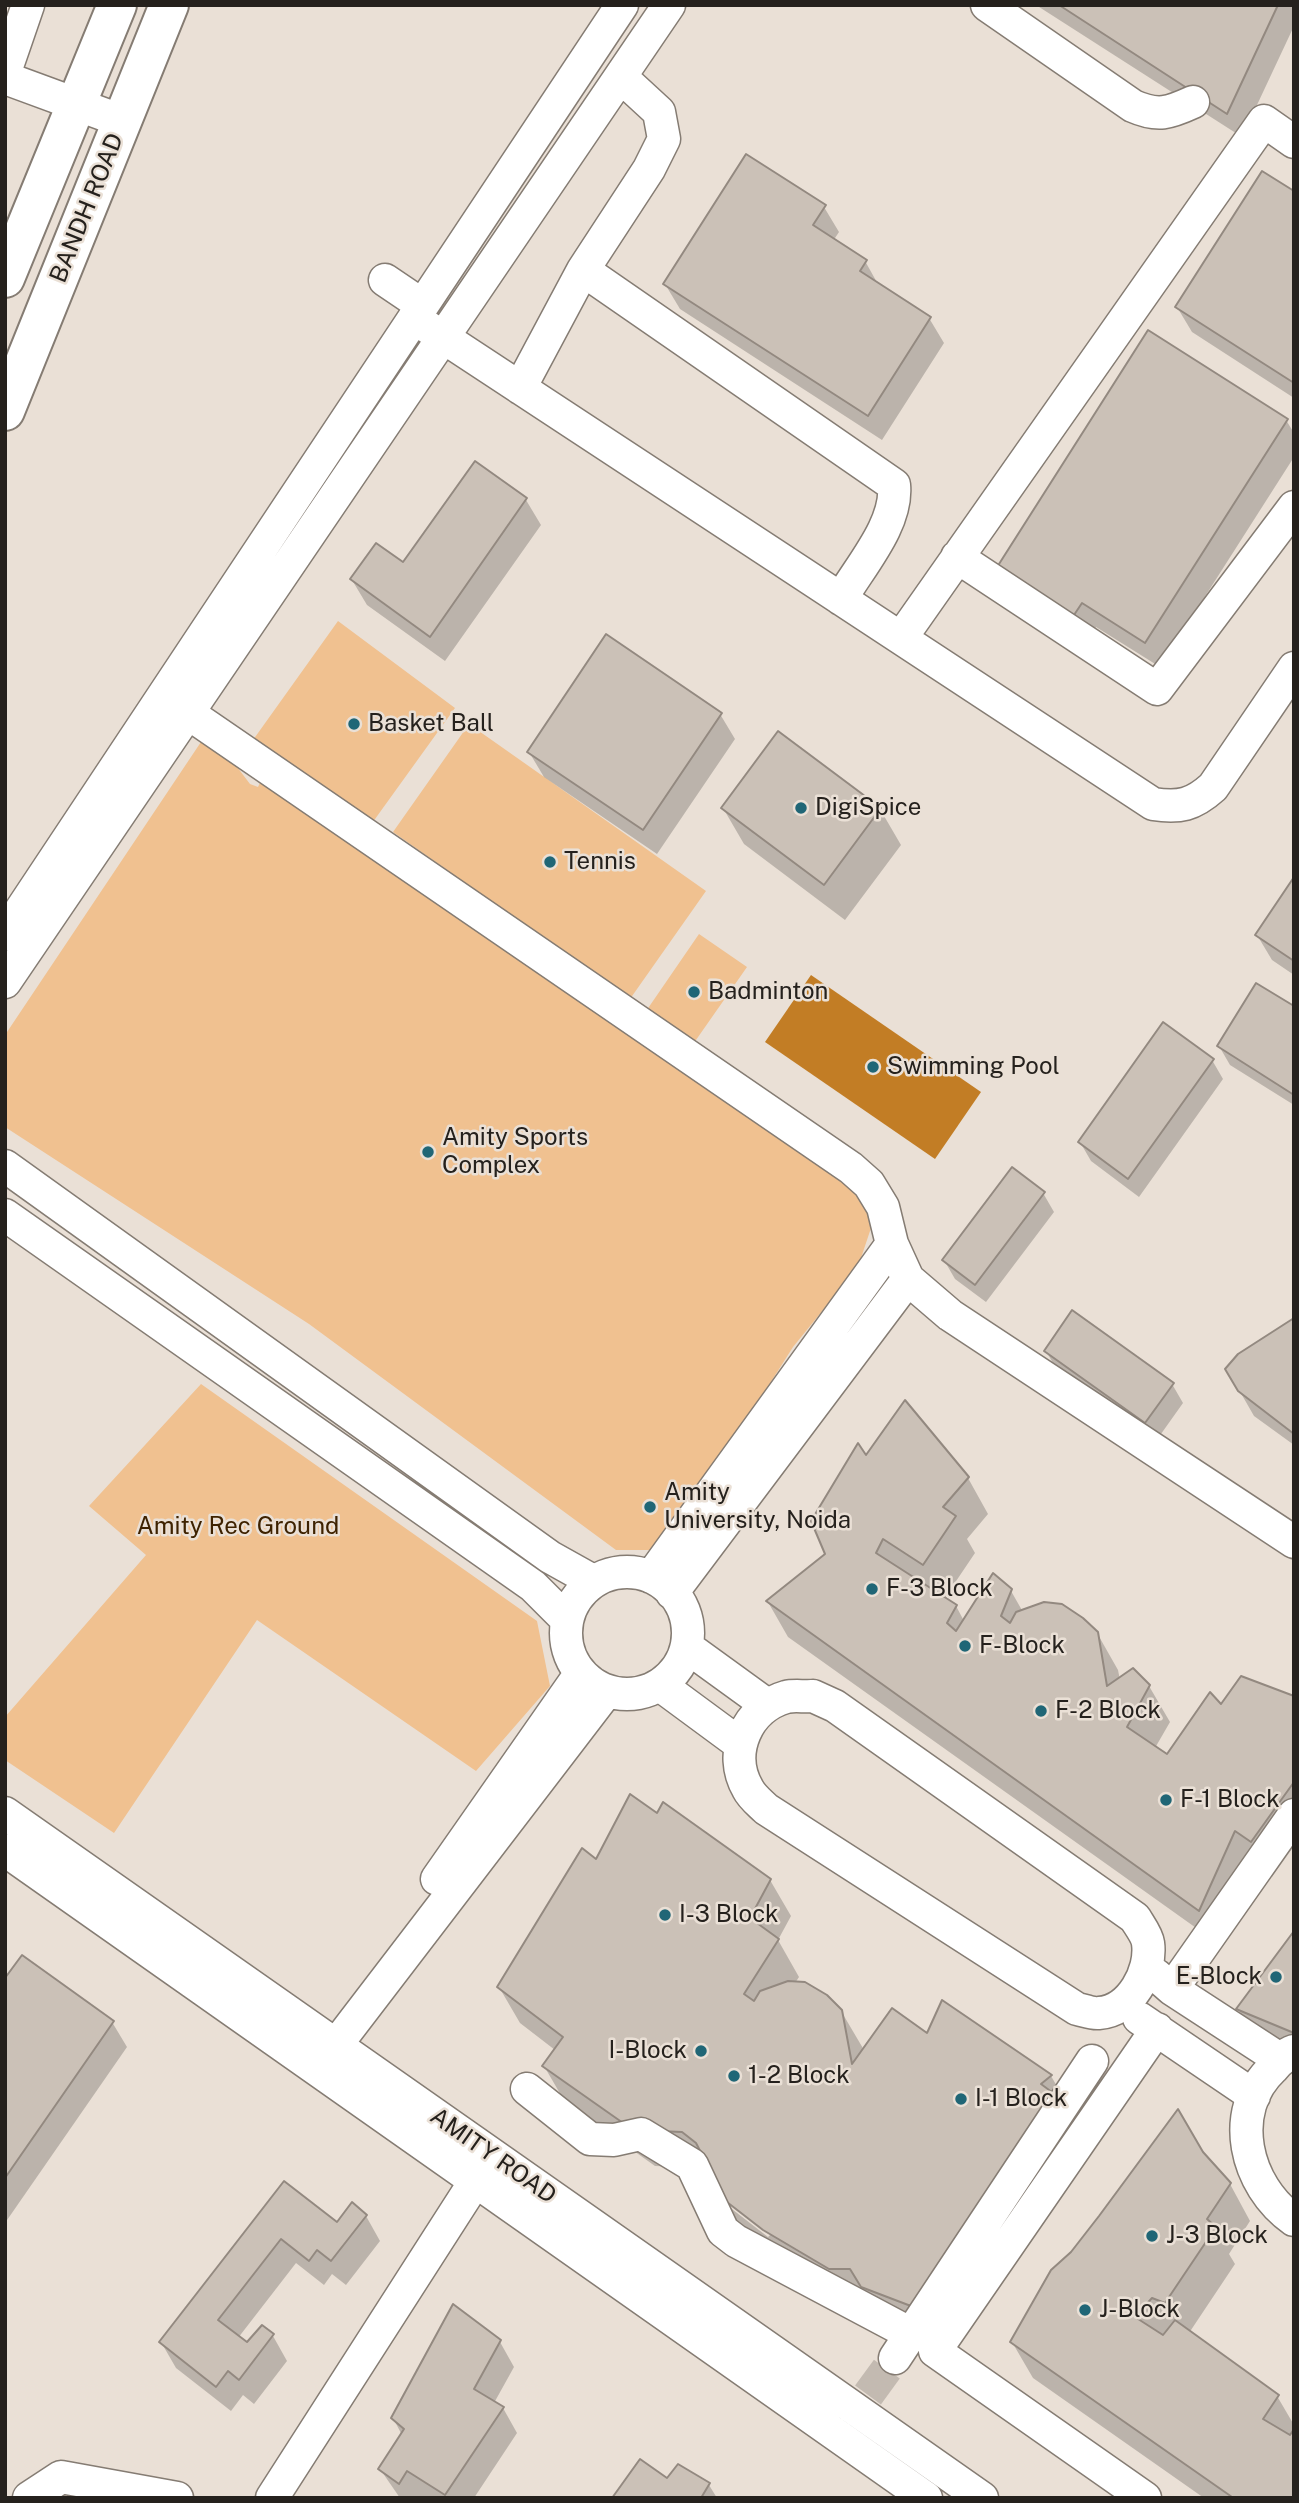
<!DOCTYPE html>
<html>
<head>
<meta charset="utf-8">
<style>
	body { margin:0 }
	#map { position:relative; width:1299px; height:2503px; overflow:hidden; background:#eae0d6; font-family:"Public Sans",sans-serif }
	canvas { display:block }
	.frame { position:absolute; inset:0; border:7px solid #25211d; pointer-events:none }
</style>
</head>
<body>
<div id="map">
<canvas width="1299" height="2503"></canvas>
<div class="frame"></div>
</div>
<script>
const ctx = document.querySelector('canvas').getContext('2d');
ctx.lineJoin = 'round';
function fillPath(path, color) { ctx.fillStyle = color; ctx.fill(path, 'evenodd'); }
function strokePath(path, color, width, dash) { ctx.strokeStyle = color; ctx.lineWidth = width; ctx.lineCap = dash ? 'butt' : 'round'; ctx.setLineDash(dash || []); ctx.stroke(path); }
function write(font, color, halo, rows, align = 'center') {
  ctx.font = font + ' "Public Sans",sans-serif'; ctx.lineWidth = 5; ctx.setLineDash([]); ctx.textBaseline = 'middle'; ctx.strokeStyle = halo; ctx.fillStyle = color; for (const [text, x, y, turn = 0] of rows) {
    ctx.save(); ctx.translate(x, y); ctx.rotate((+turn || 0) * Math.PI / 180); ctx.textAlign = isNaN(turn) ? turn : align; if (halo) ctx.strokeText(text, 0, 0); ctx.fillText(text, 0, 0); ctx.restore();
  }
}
fillPath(new Path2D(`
	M 338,621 L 455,708 L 370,826 L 253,740 Z
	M 469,724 L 706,891 L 630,999 L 393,832 Z
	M 209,730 L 250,784 L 258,787 L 266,770 L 867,1198 L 872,1225 L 858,1267 L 793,1347 L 733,1442 L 657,1550 L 616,1550 L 309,1324 L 5,1127 L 5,1035 Z
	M 699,934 L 747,967 L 689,1050 L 642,1017 Z
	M 201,1384 L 537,1621 L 550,1686 L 476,1771 L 257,1620 L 114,1833 L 5,1760 L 5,1717 L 146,1555 L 89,1506 Z`), '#f0c190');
fillPath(new Path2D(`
	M 811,975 L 981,1092 L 935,1159 L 765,1042 Z`), '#c27d25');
fillPath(new Path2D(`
	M 1036,5 L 1294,5 L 1294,26 L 1242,137 Z
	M 1294,194 L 1294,398 L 1192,332 L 1177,307 Z
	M 824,207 L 839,232 L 833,241 L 865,261 L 879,286 L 929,318 L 944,343 L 882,440 L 680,309 L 665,284 Z
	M 1286,420 L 1294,433 L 1294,457 L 1160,667 L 1096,627 L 1083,648 L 1009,600 Z
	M 475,463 L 526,500 L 541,525 L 445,661 L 367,605 L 352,580 L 403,565 Z
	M 720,714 L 735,739 L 657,854 L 544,777 L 529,752 Z
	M 723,808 L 880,809 L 901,845 L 845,920 L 744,844 Z
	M 1294,880 L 1294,975 L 1272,960 L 1257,935 Z
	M 1294,1008 L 1294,1105 L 1230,1065 L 1219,1046 Z
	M 1212,1060 L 1223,1079 L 1139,1197 L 1091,1161 L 1080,1142 Z
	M 1043,1193 L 1054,1212 L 986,1302 L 955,1279 L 944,1260 Z
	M 1294,1320 L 1294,1445 L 1254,1416 L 1227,1369 Z
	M 1046,1351 L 1172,1384 L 1183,1403 L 1156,1441 L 1057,1370 Z
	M 866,1458 L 968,1478 L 988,1514 L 967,1539 L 975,1553 L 944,1599 L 956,1606 L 964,1621 L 1011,1591 L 1023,1612 L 1097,1633 L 1118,1670 L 1120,1680 L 1149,1686 L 1170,1722 L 1155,1748 L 1168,1757 L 1221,1707 L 1294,1697 L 1294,1846 L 1272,1877 L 1256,1866 L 1220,1945 L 788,1637 L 768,1602 L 827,1554 Z
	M 658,1816 L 770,1880 L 791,1916 L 778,1940 L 799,1977 L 795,1983 L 841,2011 L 864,2050 L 927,2036 L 943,2002 L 1051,2076 L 1091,2144 L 945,2347 L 737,2228 L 704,2168 L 655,2166 L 565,2102 L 544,2066 L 555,2050 L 520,2023 L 499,1987 L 597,1861 ZM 725,2199 L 771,2234 L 768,2237 L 728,2206 Z
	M 1294,1935 L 1294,2060 L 1259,2045 L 1238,2009 Z
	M 5,1981 L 112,2022 L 127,2047 L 5,2223 Z
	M 1202,2153 L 1230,2184 L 1250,2221 L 1229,2254 L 1235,2264 L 1189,2333 L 1277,2396 L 1294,2425 L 1294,2498 L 1204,2498 L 1033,2378 L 1012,2342 Z
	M 284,2183 L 337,2224 L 366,2216 L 380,2241 L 346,2285 L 332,2274 L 324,2285 L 296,2263 L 238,2338 L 248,2345 L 262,2327 L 273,2336 L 287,2361 L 254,2404 L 243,2395 L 231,2411 L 176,2368 L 161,2342 Z
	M 500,2342 L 514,2367 L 494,2403 L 503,2408 L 517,2433 L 474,2498 L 400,2498 L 380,2469 L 402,2435 L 393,2418 Z
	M 678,2467 L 709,2485 L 717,2498 L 615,2498 L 668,2481 Z`), '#0003');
const building = new Path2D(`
	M 1059,5 L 1278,5 L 1227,114 Z
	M 746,154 L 826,205 L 813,225 L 867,260 L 860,271 L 931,317 L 868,416 L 663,284 Z
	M 1262,171 L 1294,191 L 1294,383 L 1175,307 Z
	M 1148,330 L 1288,419 L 1145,643 L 1082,603 L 1068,624 L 992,575 Z
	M 475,461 L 527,498 L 430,637 L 350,579 L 376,543 L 403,562 Z
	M 606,634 L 722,713 L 643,830 L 527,752 Z
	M 778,731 L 881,808 L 824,885 L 721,808 Z
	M 1294,877 L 1294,961 L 1255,935 Z
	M 1256,983 L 1294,1006 L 1294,1095 L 1217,1046 Z
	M 1163,1022 L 1214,1059 L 1128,1179 L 1078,1142 Z
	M 1012,1167 L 1045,1192 L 975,1285 L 942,1260 Z
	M 1072,1310 L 1174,1383 L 1145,1423 L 1044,1351 Z
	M 1294,1318 L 1294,1434 L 1238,1391 L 1225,1369 L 1238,1354 Z
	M 905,1400 L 969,1477 L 943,1507 L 956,1516 L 923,1565 L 883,1539 L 876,1553 L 957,1605 L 947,1623 L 956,1631 L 993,1573 L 1012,1589 L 1001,1616 L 1010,1623 L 1016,1612 L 1044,1602 L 1062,1604 L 1083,1618 L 1098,1632 L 1107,1686 L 1133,1668 L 1150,1685 L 1127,1727 L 1167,1754 L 1210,1692 L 1221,1704 L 1241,1676 L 1294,1696 L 1294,1782 L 1251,1842 L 1235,1831 L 1199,1911 L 766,1601 L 825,1554 L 811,1521 L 858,1443 L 866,1455 Z
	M 630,1794 L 657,1813 L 663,1802 L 771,1879 L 750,1918 L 779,1939 L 744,1994 L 754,2001 L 760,1991 L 788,1981 L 805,1982 L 827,1995 L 842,2010 L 852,2064 L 892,2008 L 927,2033 L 942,2000 L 1052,2075 L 1041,2084 L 1072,2107 L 924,2311 L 861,2287 L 850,2269 L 829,2269 L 763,2230 L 714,2192 L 710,2170 L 696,2143 L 682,2132 L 633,2130 L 542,2066 L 563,2037 L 497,1987 L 582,1848 L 596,1859 Z
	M 1294,1931 L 1294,2033 L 1236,2009 Z
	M 22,1955 L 114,2021 L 5,2178 L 5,1978 Z
	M 1178,2109 L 1203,2152 L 1231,2183 L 1207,2219 L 1216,2227 L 1165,2303 L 1152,2298 L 1135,2317 L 1163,2335 L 1175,2320 L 1279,2395 L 1263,2419 L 1290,2435 L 1294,2429 L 1294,2498 L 1232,2497 L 1010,2342 L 1051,2270 L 1071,2252 L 1099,2216 Z
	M 284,2181 L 337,2222 L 352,2202 L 367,2215 L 331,2261 L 317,2250 L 309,2261 L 281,2239 L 218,2320 L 247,2342 L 262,2325 L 274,2334 L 239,2380 L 228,2371 L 216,2387 L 159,2342 Z
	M 453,2304 L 501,2340 L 474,2389 L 504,2407 L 445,2495 L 407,2471 L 399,2484 L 378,2469 L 404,2429 L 391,2418 Z
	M 640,2459 L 667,2478 L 678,2464 L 710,2483 L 701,2498 L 612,2498 Z`);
fillPath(building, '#cbc1b7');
strokePath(building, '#938980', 2);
strokePath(new Path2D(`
	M 868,2395 L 895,2358`), '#c3bab1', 32, [32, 16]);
const minor = new Path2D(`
	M 987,5 L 1133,106 C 1158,117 1169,113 1193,102
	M 5,72 L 28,5
	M 621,77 L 659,112 L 664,139 L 649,169 L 583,270 L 894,485 C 898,524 860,566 841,599
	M 5,78 L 122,121
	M 385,280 L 422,305
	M 426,326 L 1153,804 C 1180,808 1193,805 1213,787 L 1294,668
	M 520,388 L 583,270
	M 957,557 L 1157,689 L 1294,507
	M 901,638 L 1264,121 L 1294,142
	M 188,713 L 851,1168 L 869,1184 L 883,1207 L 892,1244 L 908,1279 L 950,1315 L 1294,1542
	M 5,934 L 622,5
	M 5,982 L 669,5
	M 5,1166 L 550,1557 L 593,1581
	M 5,1215 L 533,1586 L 566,1619
	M566 1633a61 61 0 1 1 122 0a61 61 0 1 1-122 0Z
	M 651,1577 L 892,1244
	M 672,1593 L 908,1279
	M 687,1647 L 767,1705
	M 660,1685 L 740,1744
	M 813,1696 L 835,1706 L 1135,1918 C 1139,1925 1147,1935 1148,1943 C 1152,1971 1131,2011 1099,2013 C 1092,2014 1083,2010 1077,2009 L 766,1809 C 760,1803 752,1797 748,1789 C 727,1753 747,1708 786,1697 C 794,1695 805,1697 813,1696 Z
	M 5,1813 L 982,2498
	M 5,1850 L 926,2498
	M 437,1879 L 581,1673
	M 1156,1975 L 1172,1989 L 1281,2060
	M 1172,1989 L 1294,1815
	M 1139,2018 L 1254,2096
	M 336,2045 L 607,1691
	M 1294,2051 C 1285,2054 1279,2061 1273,2068 C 1227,2111 1245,2186 1294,2220
	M 527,2089 L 590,2139 L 614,2140 L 641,2134 L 692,2165 L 723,2231 L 736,2241 L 911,2334
	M 895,2358 L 1092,2061
	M 29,2498 L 61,2477 L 177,2498
	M 272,2498 L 487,2163
	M 1145,2498 L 935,2351 L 1157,2029`);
const major = new Path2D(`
	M 5,278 L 117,5
	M 5,411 L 169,5`);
strokePath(minor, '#857c73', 35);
strokePath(major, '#857c73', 42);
strokePath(minor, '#fff', 32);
strokePath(major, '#fff', 38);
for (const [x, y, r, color] of [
	[354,724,7,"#206676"],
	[801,808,7,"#206676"],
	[550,862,7,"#206676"],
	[694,992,7,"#206676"],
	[873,1067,7,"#206676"],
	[428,1152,7,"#206676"],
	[650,1507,7,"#206676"],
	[872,1589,7,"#206676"],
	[965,1646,7,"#206676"],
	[1041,1711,7,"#206676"],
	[1166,1800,7,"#206676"],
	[665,1915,7,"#206676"],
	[1276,1977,7,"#206676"],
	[701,2051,7,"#206676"],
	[734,2076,7,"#206676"],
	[961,2099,7,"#206676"],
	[1152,2236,7,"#206676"],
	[1085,2310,7,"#206676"]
]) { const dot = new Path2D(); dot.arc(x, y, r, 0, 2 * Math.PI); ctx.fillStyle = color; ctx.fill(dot); strokePath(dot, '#eae0d6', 2.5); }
write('24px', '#25211d', '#eae0d6', [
	["BANDH ROAD",87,208,-68],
	["AMITY ROAD",493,2156,35]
]);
write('24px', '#25211d', '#eae0d6', [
	["Basket Ball",368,724],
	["DigiSpice",815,808],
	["Tennis",564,862],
	["Badminton",708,992],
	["Swimming Pool",887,1067],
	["Amity Sports",442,1138],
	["Complex",442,1166],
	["Amity",664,1493],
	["University, Noida",664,1521],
	["F-3 Block",886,1589],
	["F-Block",979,1646],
	["F-2 Block",1055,1711],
	["F-1 Block",1180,1800],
	["I-3 Block",679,1915],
	["E-Block",1262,1977,"right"],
	["I-Block",687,2051,"right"],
	["1-2 Block",748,2076],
	["I-1 Block",975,2099],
	["J-3 Block",1166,2236],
	["J-Block",1099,2310]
], 'left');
write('24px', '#3e2200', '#eae0d6', [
	["Amity Rec Ground",238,1527]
]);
</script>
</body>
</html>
